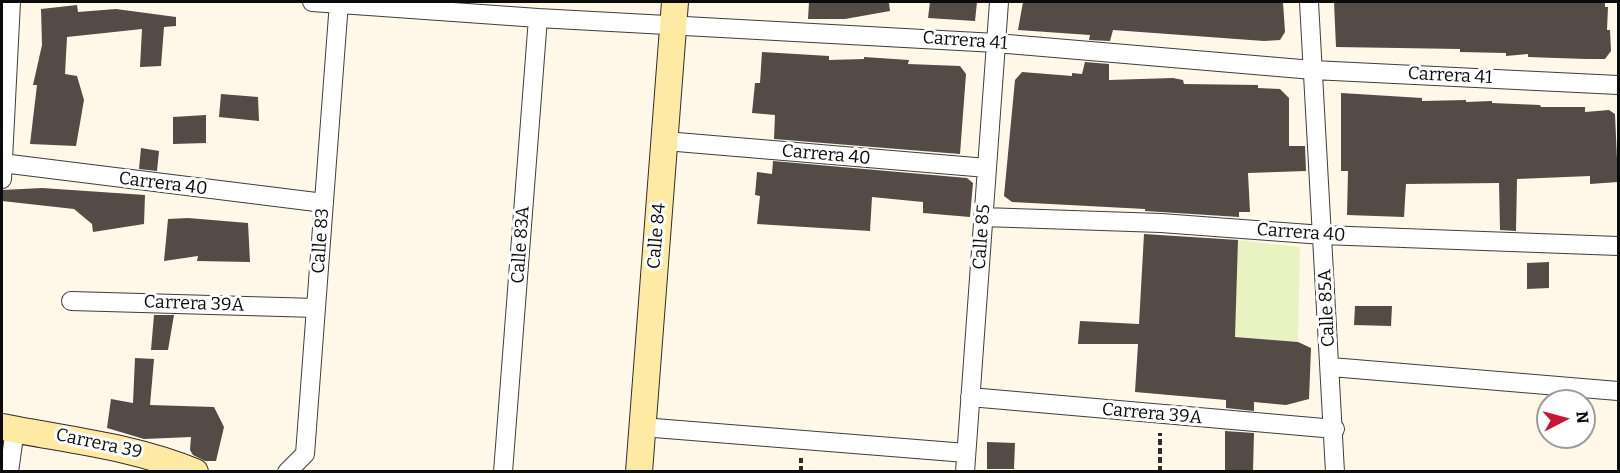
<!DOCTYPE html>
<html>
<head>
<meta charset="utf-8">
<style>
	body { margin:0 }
	#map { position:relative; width:1620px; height:473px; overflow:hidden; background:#fff8e8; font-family:Bitter,serif }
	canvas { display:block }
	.frame { position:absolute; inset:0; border:3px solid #0b0b0b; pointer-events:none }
	.north { position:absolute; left:1536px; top:389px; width:60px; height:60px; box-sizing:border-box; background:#fff; border:2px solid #9d9d9d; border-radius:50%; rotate:84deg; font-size:16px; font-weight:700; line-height:24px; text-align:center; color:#0b0b0b }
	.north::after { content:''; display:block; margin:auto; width:21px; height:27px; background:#c71633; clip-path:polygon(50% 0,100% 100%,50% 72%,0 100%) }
</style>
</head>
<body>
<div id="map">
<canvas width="1620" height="473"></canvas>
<div class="frame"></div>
<div class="north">N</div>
</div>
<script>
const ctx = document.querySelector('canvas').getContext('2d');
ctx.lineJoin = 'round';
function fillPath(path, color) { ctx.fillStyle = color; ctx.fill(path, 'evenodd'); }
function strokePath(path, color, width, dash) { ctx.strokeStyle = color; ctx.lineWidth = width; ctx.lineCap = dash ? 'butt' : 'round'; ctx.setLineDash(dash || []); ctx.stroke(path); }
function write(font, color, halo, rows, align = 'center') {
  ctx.font = font + ' Bitter,serif'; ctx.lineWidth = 6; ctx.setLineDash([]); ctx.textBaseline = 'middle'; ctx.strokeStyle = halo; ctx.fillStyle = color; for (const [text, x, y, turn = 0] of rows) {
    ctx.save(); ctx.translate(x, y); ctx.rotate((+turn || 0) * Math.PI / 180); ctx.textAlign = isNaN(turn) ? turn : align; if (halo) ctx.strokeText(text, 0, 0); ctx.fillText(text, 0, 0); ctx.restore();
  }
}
fillPath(new Path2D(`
	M 1238,240 L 1300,247 L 1298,342 L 1235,337 Z`), '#e8f3c1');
fillPath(new Path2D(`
	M 809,2 L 889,2 L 890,11 L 845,19 L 808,19 Z
	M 930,2 L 977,2 L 975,21 L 928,18 Z
	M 1023,2 L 1283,2 L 1285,32 L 1280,40 L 1264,41 L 1113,30 L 1110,41 L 1089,40 L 1090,35 L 1018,30 Z
	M 1334,2 L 1605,2 L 1605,7 L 1608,7 L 1607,30 L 1610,30 L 1611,51 L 1605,59 L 1586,59 L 1528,57 L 1528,54 L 1506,56 L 1506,53 L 1460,52 L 1460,49 L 1336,47 Z
	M 77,5 L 78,12 L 116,9 L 176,17 L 176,26 L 164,27 L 161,66 L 140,67 L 142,29 L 67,37 L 65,74 L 77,76 L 84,100 L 76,146 L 30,144 L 37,85 L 33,85 L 42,45 L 41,9 Z
	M 762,52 L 829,56 L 829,60 L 864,59 L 864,57 L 909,60 L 908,64 L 960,66 L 966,74 L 960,154 L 774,139 L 775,115 L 752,113 L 755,83 L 760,83 Z
	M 1085,62 L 1109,64 L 1109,80 L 1173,78 L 1183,80 L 1184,84 L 1258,85 L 1258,88 L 1280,89 L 1289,98 L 1289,146 L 1305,146 L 1306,171 L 1248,173 L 1250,212 L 1239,212 L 1239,217 L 1145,211 L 1145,209 L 1012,202 L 1004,196 L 1015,80 L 1022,72 L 1072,76 L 1072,73 L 1082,74 Z
	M 1341,93 L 1422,98 L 1422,101 L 1466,100 L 1466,102 L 1492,101 L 1492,103 L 1540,105 L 1541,107 L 1585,107 L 1585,112 L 1609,110 L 1615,114 L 1618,182 L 1590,184 L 1590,176 L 1517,179 L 1516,231 L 1500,230 L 1499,183 L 1406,184 L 1404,217 L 1347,215 L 1348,171 L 1341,171 Z
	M 221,94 L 258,97 L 259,121 L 219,117 Z
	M 206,115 L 206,143 L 173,144 L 173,117 Z
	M 141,148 L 159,151 L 157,171 L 139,169 Z
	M 773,161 L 967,178 L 973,183 L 970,217 L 923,213 L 923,202 L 872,197 L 870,231 L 757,224 L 760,196 L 755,195 L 757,172 L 772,174 Z
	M 42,188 L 145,195 L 144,224 L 93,232 L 92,224 L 74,209 L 2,201 L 2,190 Z
	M 188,218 L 248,223 L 250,262 L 197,261 L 198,256 L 164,261 L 168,219 Z
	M 1144,234 L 1238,240 L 1235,337 L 1298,342 L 1311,348 L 1309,399 L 1286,405 L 1254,402 L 1254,411 L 1226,408 L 1226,400 L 1135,392 L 1138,344 L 1078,344 L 1080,321 L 1139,324 Z
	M 1549,262 L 1549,288 L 1527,289 L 1527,263 Z
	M 1355,306 L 1392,306 L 1391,326 L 1354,325 Z
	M 154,315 L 174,315 L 168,350 L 151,350 Z
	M 135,358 L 154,359 L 150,405 L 214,407 L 224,427 L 216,461 L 205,461 L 193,455 L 190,450 L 191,437 L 144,439 L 107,428 L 111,399 L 133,403 Z
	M 1225,431 L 1254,433 L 1253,471 L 1225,471 Z
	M 987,442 L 1015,443 L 1014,469 L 987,469 Z`), '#544a46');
const street = new Path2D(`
	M 312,2 L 538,18 L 996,43 L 1313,70 L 1618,85
	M 1309,2 L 1335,472
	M 665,141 L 987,168
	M 2,163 L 324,203
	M 2,179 L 11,2
	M 983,217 L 1161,223 L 1323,235 L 1618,246
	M 71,301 L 316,308
	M 1331,367 L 1618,391
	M 970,397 L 1335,429
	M 642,427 L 966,453
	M 9,472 L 15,429
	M 287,472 L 305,454 L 339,2
	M 503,472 L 538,18
	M 965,472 L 999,2`);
const secondary = new Path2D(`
	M 2,427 C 67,440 132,446 195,472
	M 639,472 L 675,2`);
strokePath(street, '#3e3e3e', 20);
strokePath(secondary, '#2d2d2d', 28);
strokePath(new Path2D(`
	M 801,472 L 801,458
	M 1160,472 L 1160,433`), '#2d2d2d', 4, [6, 3]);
strokePath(street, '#fff', 18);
strokePath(secondary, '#ffeaa3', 26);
write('18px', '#0b0b0b', '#fff', [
	["Carrera 41",965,41,4],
	["Carrera 41",1450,76,3],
	["Carrera 40",826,155,5],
	["Carrera 40",163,184,7],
	["Carrera 40",1301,233,4],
	["Calle 84",657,236,-85],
	["Calle 85",982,237,-86],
	["Calle 83",321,241,-86],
	["Calle 83A",521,245,-86],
	["Carrera 39A",194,304,2],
	["Calle 85A",1327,308,-93],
	["Carrera 39A",1152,414,5],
	["Carrera 39",99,444,12]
]);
</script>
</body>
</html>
